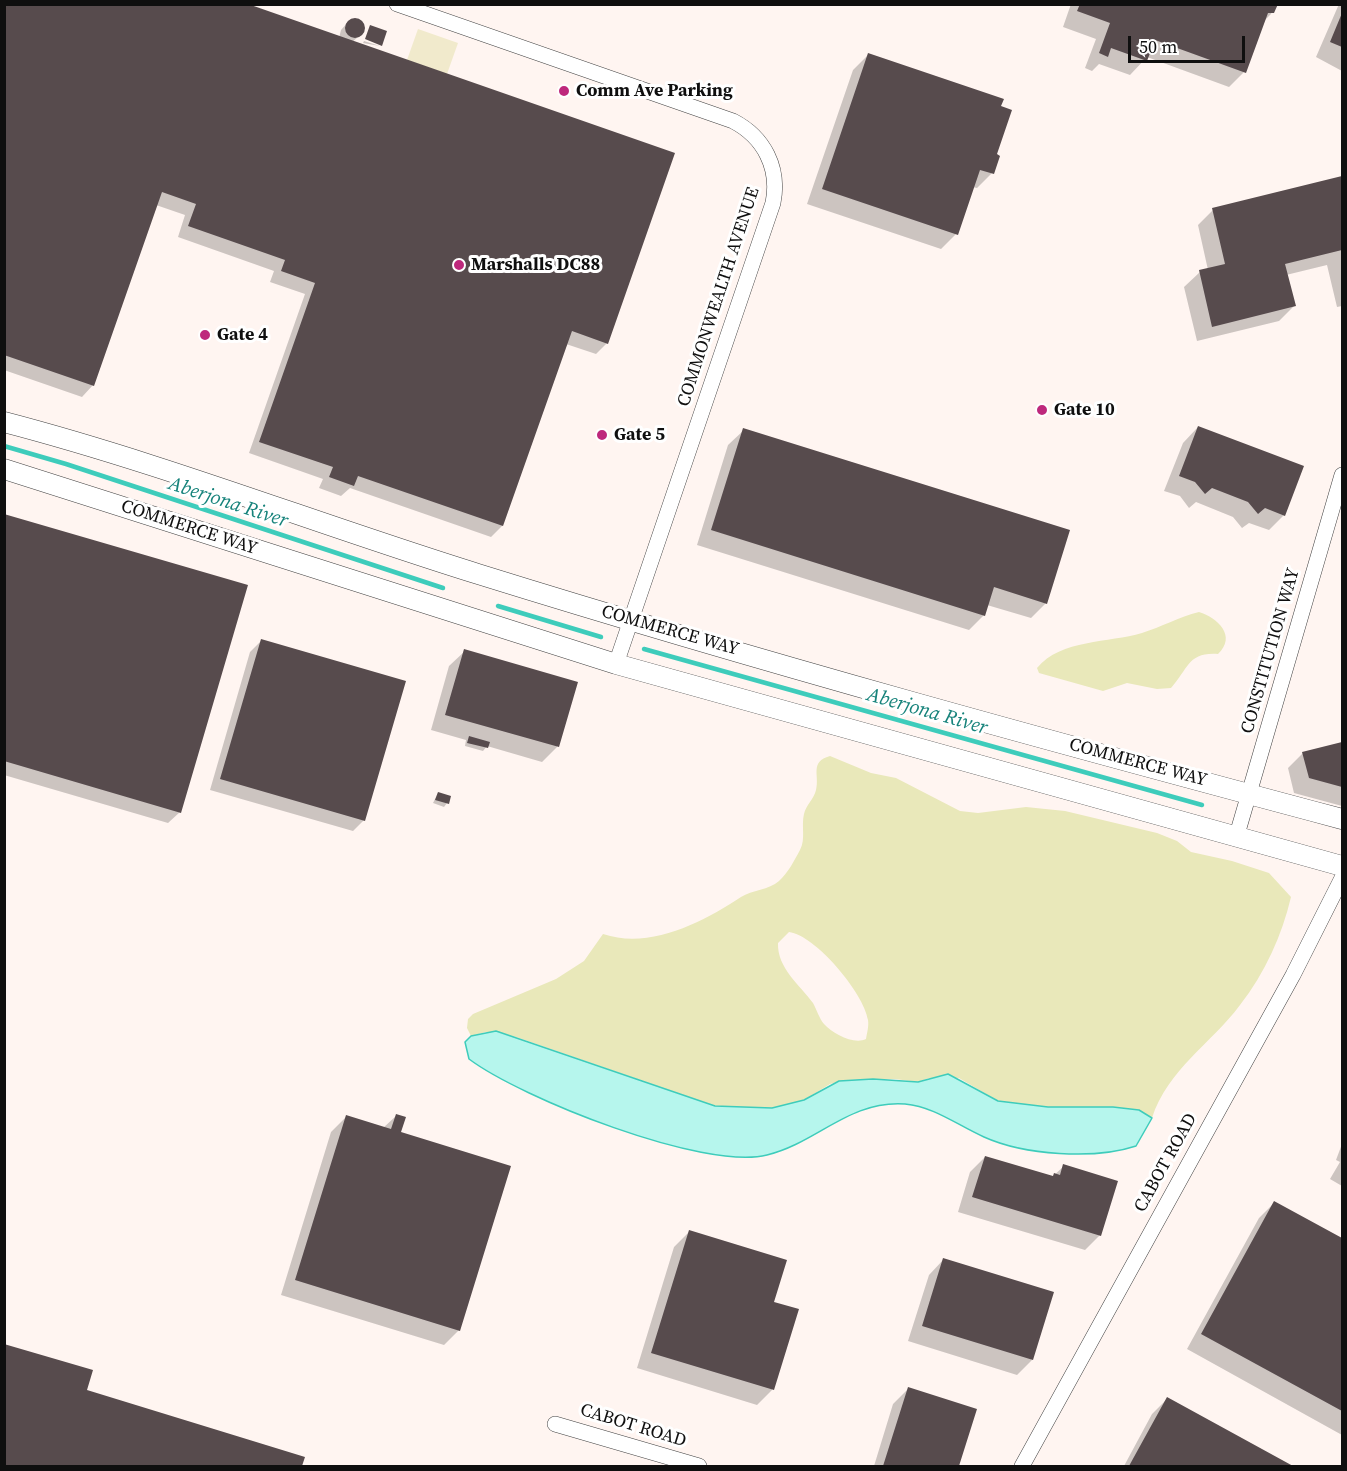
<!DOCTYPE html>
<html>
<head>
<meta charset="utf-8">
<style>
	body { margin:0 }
	#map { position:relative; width:1347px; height:1471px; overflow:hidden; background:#fff5f1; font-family:"Source Serif 4",serif }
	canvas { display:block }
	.frame { position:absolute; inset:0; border:6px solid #0f0f0f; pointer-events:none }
	.scale { position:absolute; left:1128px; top:36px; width:117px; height:27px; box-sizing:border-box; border:3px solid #0f0f0f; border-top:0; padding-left:8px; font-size:18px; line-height:21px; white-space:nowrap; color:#0f0f0f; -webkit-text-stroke:4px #fff; paint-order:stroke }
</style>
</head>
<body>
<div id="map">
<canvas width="1347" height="1471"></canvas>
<div class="frame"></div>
<div class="scale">50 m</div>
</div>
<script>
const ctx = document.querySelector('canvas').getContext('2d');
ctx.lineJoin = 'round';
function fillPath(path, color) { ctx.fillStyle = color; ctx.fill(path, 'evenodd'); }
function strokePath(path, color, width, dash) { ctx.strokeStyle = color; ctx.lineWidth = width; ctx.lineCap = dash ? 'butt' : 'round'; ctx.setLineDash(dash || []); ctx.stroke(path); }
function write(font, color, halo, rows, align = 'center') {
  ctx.font = font + ' "Source Serif 4",serif'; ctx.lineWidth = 6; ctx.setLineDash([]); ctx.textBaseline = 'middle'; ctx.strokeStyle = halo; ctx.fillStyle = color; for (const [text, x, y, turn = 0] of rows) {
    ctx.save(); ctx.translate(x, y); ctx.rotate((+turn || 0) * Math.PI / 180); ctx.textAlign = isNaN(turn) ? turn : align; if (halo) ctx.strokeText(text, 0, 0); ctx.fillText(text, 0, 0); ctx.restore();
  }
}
fillPath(new Path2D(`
	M 1199,612 C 1218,618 1237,636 1218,654 C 1188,652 1189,668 1171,688 L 1157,689 L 1127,683 L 1103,691 L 1039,673 L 1037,668 C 1061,639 1109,643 1142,633 C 1161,627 1179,617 1199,612 Z
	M 830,756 L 871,773 L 896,778 L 960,811 L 978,813 L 1026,807 L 1065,811 L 1157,833 L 1177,841 L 1191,852 L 1232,861 L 1269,873 L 1291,897 C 1282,935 1265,973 1240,1005 C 1211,1044 1168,1069 1152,1118 L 1139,1110 L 1113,1107 L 1048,1107 L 998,1101 L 959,1078 L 929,1078 L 918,1082 L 895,1079 L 846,1080 L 830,1084 L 804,1100 L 772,1108 L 715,1106 L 516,1037 L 486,1032 L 471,1036 L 467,1028 L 468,1019 L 473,1014 L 556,979 L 584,961 L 603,934 C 650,950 703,922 741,897 C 752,890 769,890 779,881 C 788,873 794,861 800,850 C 806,839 801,826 804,814 C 806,805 814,799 816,790 C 820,775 809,762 830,756 ZM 789,932 C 815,935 864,993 868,1020 C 869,1026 867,1033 866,1039 C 854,1045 833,1034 824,1024 C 819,1018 817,1010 813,1003 C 800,985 777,968 778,943 Z`), '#e9e8ba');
fillPath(new Path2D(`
	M 418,29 L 458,43 L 447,74 L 407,60 Z`), '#f1eacc');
const water = new Path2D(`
	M 496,1031 L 715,1106 L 772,1108 L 804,1100 L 839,1081 L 873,1079 L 918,1082 L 948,1074 L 998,1101 L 1048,1107 L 1113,1107 L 1139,1110 L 1152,1118 L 1136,1146 C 1094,1160 1024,1155 984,1137 C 957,1125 935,1107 905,1104 C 849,1100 817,1143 767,1155 C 704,1171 521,1098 469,1059 L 465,1042 L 471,1036 Z`);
fillPath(water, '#b6f6ed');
strokePath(water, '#3eccbb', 1.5);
fillPath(new Path2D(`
	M 4,4 L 339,38 L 341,30 L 348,22 L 354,20 L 360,21 L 363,33 L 352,42 L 607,343 L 596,354 L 566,344 L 502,526 L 491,537 L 350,488 L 341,496 L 319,488 L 323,479 L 249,453 L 305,294 L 270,282 L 274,271 L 178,237 L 185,215 L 156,205 L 93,385 L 82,397 L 4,370 Z
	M 1071,4 L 1275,4 L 1271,14 L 1263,22 L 1244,72 L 1229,87 L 1147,57 L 1130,75 L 1099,64 L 1092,71 L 1085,68 L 1096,39 L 1063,27 Z
	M 1339,4 L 1342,4 L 1342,71 L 1316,57 Z
	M 364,41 L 380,46 L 363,43 Z
	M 868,55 L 995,155 L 992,173 L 977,188 L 972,187 L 956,234 L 941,249 L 807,204 L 853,70 Z
	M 1342,178 L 1342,306 L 1337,307 L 1327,265 L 1286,275 L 1294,306 L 1279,321 L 1197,341 L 1184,287 L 1200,272 L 1208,270 L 1198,225 L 1213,210 Z
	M 1198,427 L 1284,515 L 1269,530 L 1249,523 L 1242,528 L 1233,517 L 1196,502 L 1189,508 L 1180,496 L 1164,491 L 1183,443 Z
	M 744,430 L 1046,603 L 1031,618 L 987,605 L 984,615 L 969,630 L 697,545 L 728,445 Z
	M 4,515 L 180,812 L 168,823 L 4,775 Z
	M 261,641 L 364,820 L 353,831 L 210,790 L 250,652 Z
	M 465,651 L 576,683 L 557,747 L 542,762 L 487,746 L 483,751 L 465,746 L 466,740 L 431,730 L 449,666 Z
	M 1342,744 L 1342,806 L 1294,793 L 1288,768 L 1303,753 Z
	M 438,793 L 447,803 L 444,807 L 433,803 Z
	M 396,1116 L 459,1330 L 444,1345 L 281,1295 L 331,1132 L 346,1117 L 383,1128 Z
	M 1342,1144 L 1342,1186 L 1330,1179 L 1340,1162 L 1336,1160 Z
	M 985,1157 L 1051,1178 L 1064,1166 L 1100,1235 L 1085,1250 L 958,1212 L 970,1172 Z
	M 1274,1203 L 1342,1240 L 1342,1435 L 1187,1349 L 1259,1218 Z
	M 689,1232 L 773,1303 L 772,1390 L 757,1405 L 637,1368 L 674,1247 Z
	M 944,1259 L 1032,1360 L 1017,1375 L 908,1341 L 929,1275 Z
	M 4,1345 L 85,1391 L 303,1458 L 301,1466 L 4,1466 Z
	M 908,1389 L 975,1410 L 958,1466 L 874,1466 L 893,1404 Z
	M 1167,1399 L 1290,1466 L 1124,1466 L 1152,1414 Z`), '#0003');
strokePath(new Path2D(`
	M 4,446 L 66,464 L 443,588
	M 498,606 L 601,637
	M 644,649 L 1202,805`), '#3eccbb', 4.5);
fillPath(new Path2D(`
	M 4,4 L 248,4 L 675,153 L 608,344 L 572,331 L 503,526 L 358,476 L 354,486 L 329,477 L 333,467 L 259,442 L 315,283 L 281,271 L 285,260 L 188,226 L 196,204 L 162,192 L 94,386 L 4,355 Z
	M 1080,4 L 1278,4 L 1274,13 L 1268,13 L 1246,73 L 1155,40 L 1147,61 L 1111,48 L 1108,57 L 1099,53 L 1110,23 L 1077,11 Z
	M 1342,13 L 1342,47 L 1330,42 Z
	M345 28a10 10 0 1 1 20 0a10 10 0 1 1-20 0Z
	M 370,25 L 387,31 L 382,46 L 365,39 Z
	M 868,53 L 1004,99 L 1001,106 L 1012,110 L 997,154 L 1000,156 L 994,174 L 980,170 L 958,235 L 822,189 Z
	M 1342,176 L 1342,250 L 1285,264 L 1296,306 L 1212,327 L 1199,270 L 1225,264 L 1212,208 Z
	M 1198,426 L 1304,466 L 1285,516 L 1265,508 L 1258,514 L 1248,502 L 1212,488 L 1205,494 L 1195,482 L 1179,476 Z
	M 743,428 L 1070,530 L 1047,604 L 994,587 L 985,616 L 711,530 Z
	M 4,514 L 248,585 L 181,813 L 4,761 Z
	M 261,639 L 406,681 L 365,821 L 220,779 Z
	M 464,649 L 578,682 L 559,747 L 445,715 Z
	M 469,736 L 490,742 L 488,748 L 467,743 Z
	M 1342,742 L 1342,787 L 1309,778 L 1302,752 Z
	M 438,792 L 451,796 L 449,804 L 435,800 Z
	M 396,1114 L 406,1117 L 401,1132 L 511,1166 L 460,1331 L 295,1280 L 346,1115 L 391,1129 Z
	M 985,1156 L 1053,1176 L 1054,1173 L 1060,1175 L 1063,1164 L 1118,1181 L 1101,1236 L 972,1197 Z
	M 1274,1201 L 1342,1238 L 1342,1411 L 1201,1334 Z
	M 689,1230 L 787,1260 L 774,1302 L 799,1309 L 774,1390 L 651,1353 Z
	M 943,1258 L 1054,1292 L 1033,1360 L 922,1326 Z
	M 4,1344 L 93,1370 L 87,1390 L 305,1457 L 302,1466 L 4,1466 Z
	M 908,1387 L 977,1409 L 959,1466 L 883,1466 Z
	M 1167,1397 L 1293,1466 L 1129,1466 Z`), '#574b4d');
const minor = new Path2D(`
	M 397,4 L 733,121 C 764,137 780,168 773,203 L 616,664
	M 1236,838 L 1342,475
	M 555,1424 L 699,1466
	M 1022,1466 L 1293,975 L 1342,878`);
const tertiary = new Path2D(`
	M 4,422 C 165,464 320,525 478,574 C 764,663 1053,742 1342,819
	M 4,469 L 616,664 L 1342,866`);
strokePath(minor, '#424242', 16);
strokePath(tertiary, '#424242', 21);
strokePath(minor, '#fff', 15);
strokePath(tertiary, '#fff', 20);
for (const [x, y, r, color] of [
	[564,91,6,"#be287c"],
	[459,265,6,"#be287c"],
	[205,335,6,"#be287c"],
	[1042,410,6,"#be287c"],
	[602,435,6,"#be287c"]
]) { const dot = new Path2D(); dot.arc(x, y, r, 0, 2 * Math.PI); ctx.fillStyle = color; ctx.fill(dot); strokePath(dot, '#fff', 2); }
write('bold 18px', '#0f0f0f', '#fff', [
	["Comm Ave Parking",576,91],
	["Marshalls DC88",471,265],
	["Gate 4",217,335],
	["Gate 10",1054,410],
	["Gate 5",614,435]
], 'left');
write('18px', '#0f0f0f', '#fff', [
	["COMMONWEALTH AVENUE",719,297,-72],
	["COMMERCE WAY",189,528,18],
	["COMMERCE WAY",670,631,16],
	["CONSTITUTION WAY",1271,651,-74],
	["COMMERCE WAY",1138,763,15],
	["CABOT ROAD",1166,1163,-61],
	["CABOT ROAD",633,1426,17]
]);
write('italic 20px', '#17837b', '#fff', [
	["Aberjona River",228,503,18],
	["Aberjona River",927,712,16]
]);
</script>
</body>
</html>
